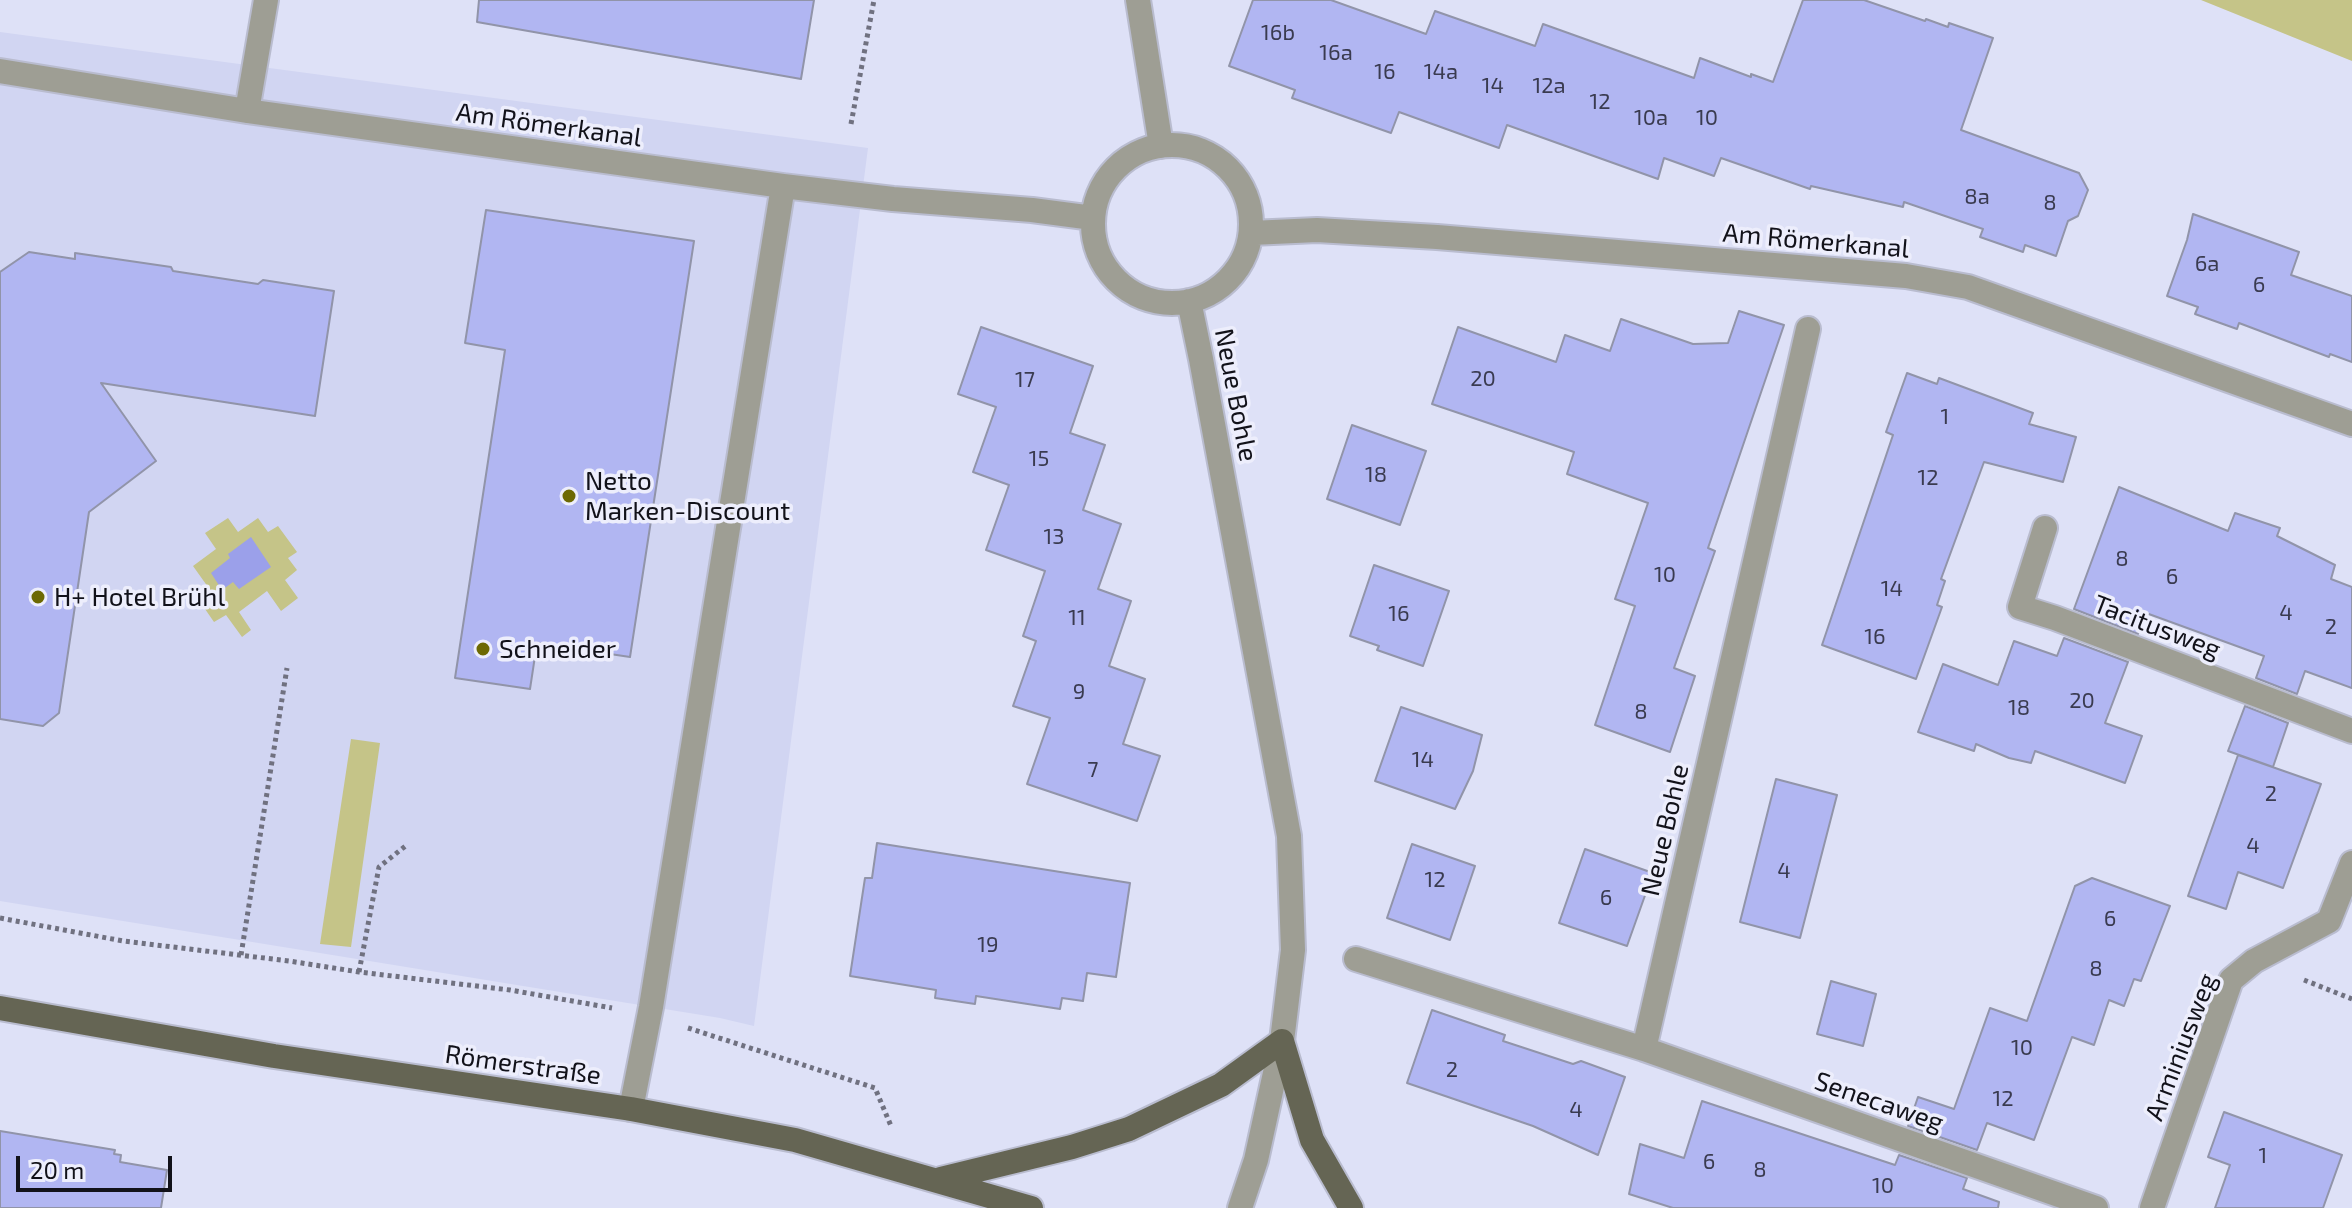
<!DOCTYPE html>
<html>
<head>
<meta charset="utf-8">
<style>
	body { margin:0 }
	#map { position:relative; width:2352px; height:1208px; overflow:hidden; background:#dee1f7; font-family:"Exo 2",sans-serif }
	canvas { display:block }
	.scale { position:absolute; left:16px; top:1156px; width:156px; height:36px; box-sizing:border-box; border:4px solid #12121a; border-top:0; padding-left:10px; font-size:24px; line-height:28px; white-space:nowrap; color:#12121a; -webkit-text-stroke:6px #edeefc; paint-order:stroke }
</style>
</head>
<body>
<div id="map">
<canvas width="2352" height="1208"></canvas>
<div class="scale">20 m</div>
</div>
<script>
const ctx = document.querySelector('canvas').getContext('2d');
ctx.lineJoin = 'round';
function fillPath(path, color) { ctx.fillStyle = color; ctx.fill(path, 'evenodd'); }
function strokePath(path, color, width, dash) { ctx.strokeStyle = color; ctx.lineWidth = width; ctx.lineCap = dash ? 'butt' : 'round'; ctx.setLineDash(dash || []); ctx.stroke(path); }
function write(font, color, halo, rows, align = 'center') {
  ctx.font = font + ' "Exo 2",sans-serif'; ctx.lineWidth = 7; ctx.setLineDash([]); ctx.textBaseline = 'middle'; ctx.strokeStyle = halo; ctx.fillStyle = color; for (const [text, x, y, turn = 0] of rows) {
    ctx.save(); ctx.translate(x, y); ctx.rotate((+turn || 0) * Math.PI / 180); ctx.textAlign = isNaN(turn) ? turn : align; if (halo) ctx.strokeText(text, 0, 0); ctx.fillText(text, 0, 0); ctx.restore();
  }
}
fillPath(new Path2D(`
	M 0,32 L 868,148 L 754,1026 L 720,1018 L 0,901 Z`), '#d1d5f2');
fillPath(new Path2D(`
	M 2201,0 L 2352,0 L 2352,61 Z
	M 228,518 L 238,532 L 258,518 L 268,532 L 278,526 L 297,552 L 288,558 L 297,570 L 285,580 L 298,598 L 281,611 L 267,591 L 239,612 L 251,630 L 242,637 L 226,615 L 214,622 L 196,596 L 208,587 L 193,566 L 216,549 L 205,533 Z
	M 351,739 L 380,743 L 351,947 L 320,944 Z`), '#c5c488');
fillPath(new Path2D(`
	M 251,537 L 271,567 L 239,589 L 233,582 L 222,590 L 211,573 L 230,558 L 228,554 Z`), '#9ba0ea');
const building = new Path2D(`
	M 479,0 L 814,0 L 801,79 L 477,22 Z
	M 1253,0 L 1331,0 L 1426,34 L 1435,11 L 1535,46 L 1543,24 L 1694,78 L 1700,58 L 1751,77 L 1751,74 L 1773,82 L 1803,0 L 1864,0 L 1925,21 L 1926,19 L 1948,27 L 1949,23 L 1993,38 L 1961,130 L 2079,173 L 2088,190 L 2078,216 L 2068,221 L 2056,256 L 2025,245 L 2023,252 L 1980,237 L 1983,229 L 1904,202 L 1903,207 L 1811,186 L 1810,189 L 1721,158 L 1714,176 L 1664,158 L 1658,179 L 1507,125 L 1499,148 L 1399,112 L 1391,133 L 1292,98 L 1295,90 L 1229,66 Z
	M 486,210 L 694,241 L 630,657 L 537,643 L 530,689 L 455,678 L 505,350 L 465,343 Z
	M 2193,214 L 2299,252 L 2291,275 L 2352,296 L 2352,362 L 2330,354 L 2329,357 L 2239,323 L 2237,329 L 2195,314 L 2198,307 L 2167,296 L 2187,240 Z
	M 29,252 L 75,259 L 75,253 L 171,267 L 173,271 L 258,284 L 263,280 L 334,291 L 315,416 L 101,383 L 156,461 L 89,512 L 59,713 L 43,726 L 0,719 L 0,272 Z
	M 1739,311 L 1784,325 L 1708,548 L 1715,551 L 1674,668 L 1695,676 L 1670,752 L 1595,725 L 1635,606 L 1615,599 L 1648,503 L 1567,474 L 1574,452 L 1432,404 L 1458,327 L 1556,362 L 1565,335 L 1610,351 L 1621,319 L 1693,344 L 1728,343 Z
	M 981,327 L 1093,366 L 1070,433 L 1105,445 L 1083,510 L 1121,524 L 1098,589 L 1131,601 L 1109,666 L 1145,679 L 1123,744 L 1160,756 L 1137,821 L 1027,784 L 1050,718 L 1013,706 L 1036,641 L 1023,636 L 1045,571 L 986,550 L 1009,485 L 973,472 L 996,407 L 958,394 Z
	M 1907,373 L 1937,384 L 1939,378 L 2033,413 L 2029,424 L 2076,437 L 2063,482 L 1984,462 L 1941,579 L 1945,581 L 1937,605 L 1942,607 L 1916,679 L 1822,645 L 1893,435 L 1886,432 Z
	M 1352,425 L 1426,451 L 1400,525 L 1327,499 Z
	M 2119,487 L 2228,531 L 2235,513 L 2280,528 L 2277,536 L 2335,565 L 2331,579 L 2352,587 L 2352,688 L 2305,671 L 2297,694 L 2256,678 L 2264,656 L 2146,613 L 2138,634 L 2074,609 Z
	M 1374,565 L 1449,591 L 1423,666 L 1377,650 L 1379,646 L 1350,636 Z
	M 2064,638 L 2128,662 L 2105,723 L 2142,736 L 2125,783 L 2035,751 L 2031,763 L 2009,758 L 1976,744 L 1974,751 L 1918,732 L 1943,664 L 1998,685 L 2014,641 L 2057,656 Z
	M 2245,706 L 2288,723 L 2273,767 L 2228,751 Z
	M 1401,707 L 1482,735 L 1473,771 L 1455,809 L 1375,781 Z
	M 2238,755 L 2321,784 L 2283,888 L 2238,872 L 2226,909 L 2188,896 Z
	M 1776,779 L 1837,795 L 1800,938 L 1740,922 Z
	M 877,843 L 1130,883 L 1116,977 L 1087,973 L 1083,1001 L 1062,998 L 1060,1009 L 976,996 L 975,1004 L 935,998 L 936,990 L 850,976 L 865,878 L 872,878 Z
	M 1412,844 L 1475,866 L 1450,940 L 1387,918 Z
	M 1585,849 L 1653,873 L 1627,946 L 1559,923 Z
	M 2092,878 L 2170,906 L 2141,981 L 2134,979 L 2124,1006 L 2109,1000 L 2094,1045 L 2072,1037 L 2034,1140 L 1987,1123 L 1977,1150 L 1908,1126 L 1918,1097 L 1954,1109 L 1990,1008 L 2027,1021 L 2075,886 Z
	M 1831,981 L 1876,994 L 1863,1046 L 1817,1034 Z
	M 1432,1010 L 1505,1035 L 1503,1041 L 1573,1064 L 1581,1061 L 1625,1077 L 1598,1155 L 1533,1126 L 1407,1083 Z
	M 1702,1101 L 1895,1165 L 1899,1155 L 1967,1178 L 1963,1189 L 1999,1202 L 1998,1208 L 1673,1208 L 1629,1194 L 1640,1144 L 1684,1158 Z
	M 2224,1112 L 2342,1155 L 2323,1208 L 2215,1208 L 2230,1165 L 2208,1157 Z
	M 0,1131 L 115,1150 L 114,1154 L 121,1155 L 120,1162 L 167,1170 L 161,1208 L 0,1208 Z`);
fillPath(building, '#b1b6f2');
strokePath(building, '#9194a9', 2);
const minor = new Path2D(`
	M 1138,0 L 1161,146
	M 0,71 L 247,111 L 783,186 L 893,199 L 1032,210 L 1093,218
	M 247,111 L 266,0
	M1093 224a79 79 0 1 1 158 0a79 79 0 1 1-158 0Z
	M 1251,233 L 1317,230 L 1437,237 L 1906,276 L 1968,287 L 2352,424
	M 1189,301 L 1201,359 L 1289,836 L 1293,950 L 1282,1041 L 1256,1160 L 1240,1208
	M 2045,528 L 2020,607 L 2055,618 L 2352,731
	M 1356,959 L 1644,1049 L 1808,329
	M 1644,1049 L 2096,1208
	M 631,1109 L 651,1007 L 783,186
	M 2152,1208 L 2231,980 L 2254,961 L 2329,921 L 2352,863`);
const major = new Path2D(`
	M 0,1008 L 274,1056 L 631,1109 L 795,1140 L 1031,1208
	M 941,1179 L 1072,1147 L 1129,1129 L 1221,1085 L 1282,1041 L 1312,1140 L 1351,1208`);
strokePath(minor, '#b9bccf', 28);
strokePath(major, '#b9bccf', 28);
strokePath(new Path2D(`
	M 851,124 L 874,0
	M 0,918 L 123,941 L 289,961 L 359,972 L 510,990 L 612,1008
	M 241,955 L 287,668
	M 359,972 L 379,867 L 408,844
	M 2304,980 L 2352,999
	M 688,1028 L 875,1088 L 891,1126`), '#707180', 5, [4, 4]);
strokePath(minor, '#9e9e94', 24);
strokePath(major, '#656554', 24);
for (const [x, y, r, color] of [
	[569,496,8,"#6d6903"],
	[38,597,8,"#6d6903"],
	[483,649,8,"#6d6903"]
]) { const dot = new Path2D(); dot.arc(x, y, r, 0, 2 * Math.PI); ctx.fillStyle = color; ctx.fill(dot); strokePath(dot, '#edeefc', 3); }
write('22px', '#3a3b50', null, [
	["16b",1278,33],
	["16a",1336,53],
	["16",1385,72],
	["14a",1441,72],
	["14",1493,86],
	["12a",1549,86],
	["12",1600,102],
	["10a",1651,118],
	["10",1707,118],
	["8a",1977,197],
	["8",2050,203],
	["6a",2207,264],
	["6",2259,285],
	["20",1483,379],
	["17",1025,380],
	["1",1945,417],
	["15",1039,459],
	["18",1376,475],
	["12",1928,478],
	["13",1054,537],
	["8",2122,559],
	["10",1665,575],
	["6",2172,577],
	["14",1892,589],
	["4",2286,613],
	["16",1399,614],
	["11",1077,618],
	["2",2331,627],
	["16",1875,637],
	["9",1079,692],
	["20",2082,701],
	["18",2019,708],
	["8",1641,712],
	["14",1423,760],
	["7",1093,770],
	["2",2271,794],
	["4",2253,846],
	["4",1784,871],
	["12",1435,880],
	["6",1606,898],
	["6",2110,919],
	["19",988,945],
	["8",2096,969],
	["10",2022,1048],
	["2",1452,1070],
	["12",2003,1099],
	["4",1576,1110],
	["1",2263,1156],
	["6",1709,1162],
	["8",1760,1170],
	["10",1883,1186]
]);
write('26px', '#12121a', '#edeefc', [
	["Am Römerkanal",549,125,8],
	["Am Römerkanal",1816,241,5],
	["Neue Bohle",1236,395,79],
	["Tacitusweg",2157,627,21],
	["Neue Bohle",1665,830,-77],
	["Arminiusweg",2181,1047,-69],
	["Römerstraße",523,1065,8],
	["Senecaweg",1879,1102,19]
]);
write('26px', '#12121a', '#edeefc', [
	["Netto",585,481],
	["Marken-Discount",585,511],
	["H+ Hotel Brühl",54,597],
	["Schneider",499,649]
], 'left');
</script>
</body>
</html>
